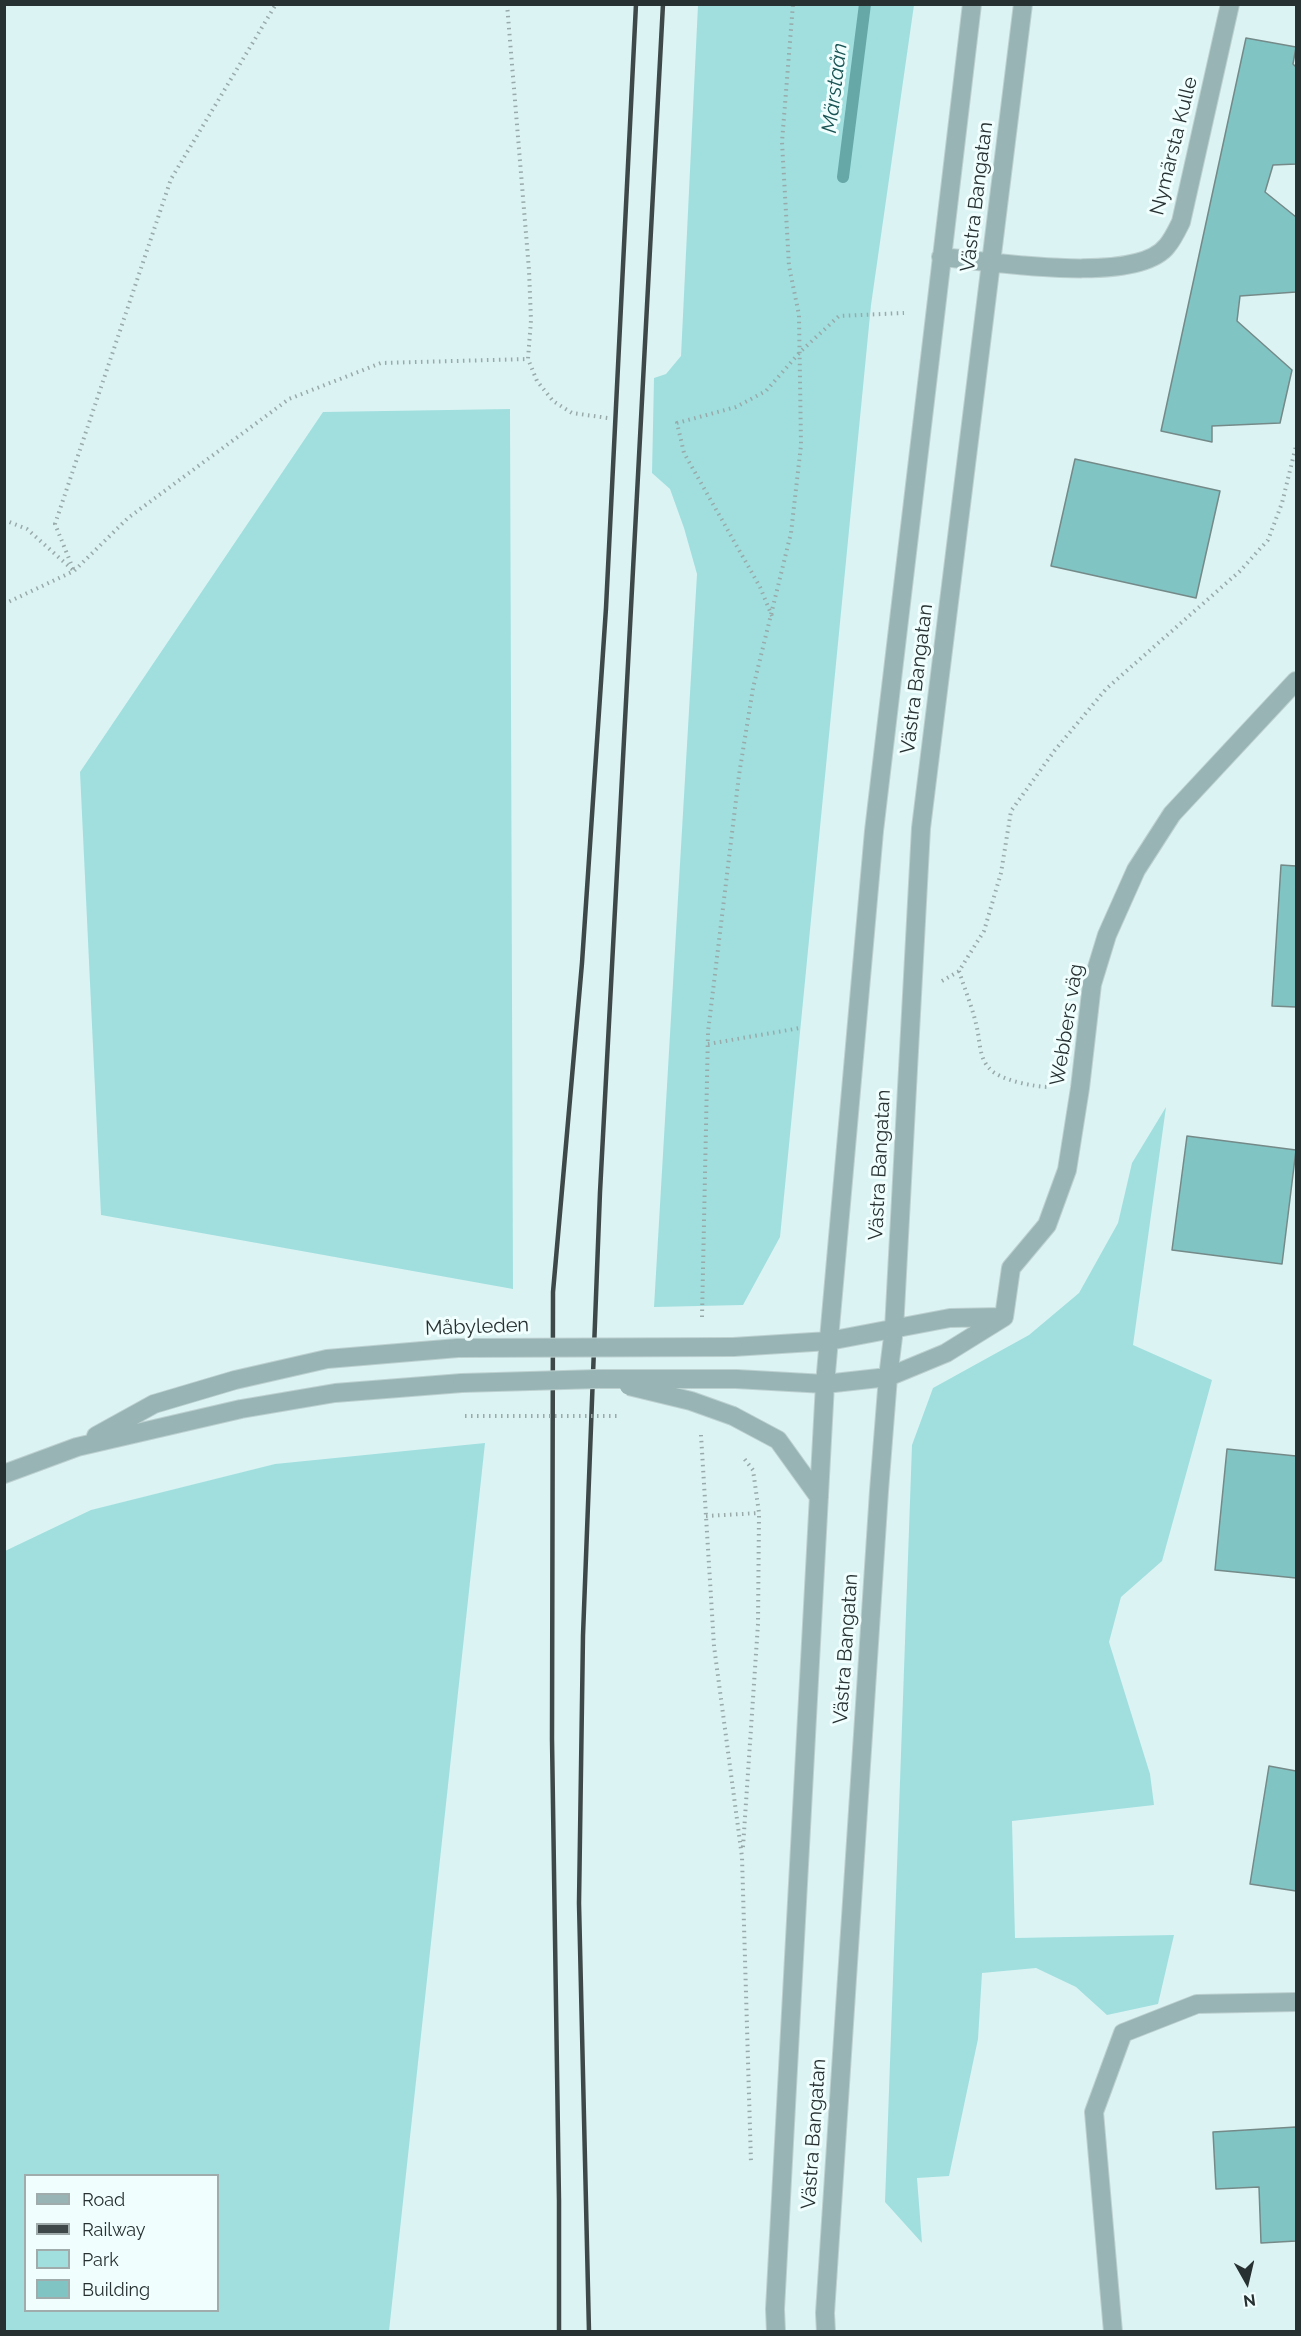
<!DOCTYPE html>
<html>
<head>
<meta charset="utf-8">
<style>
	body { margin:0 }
	#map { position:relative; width:1301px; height:2336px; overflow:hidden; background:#dcf3f3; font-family:Raleway,sans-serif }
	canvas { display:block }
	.frame { position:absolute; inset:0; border:6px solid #283131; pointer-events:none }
	.legend { position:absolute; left:24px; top:2174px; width:195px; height:138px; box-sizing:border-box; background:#f0fefe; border:2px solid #a0acac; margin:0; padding:8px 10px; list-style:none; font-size:18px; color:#283131 }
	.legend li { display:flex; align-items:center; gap:12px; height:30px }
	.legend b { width:30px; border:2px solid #a0acac }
	.north { position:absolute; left:1217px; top:2252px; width:60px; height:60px; -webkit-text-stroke:4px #f0fefe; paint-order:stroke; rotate:172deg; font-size:16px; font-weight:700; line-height:24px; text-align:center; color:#283131 }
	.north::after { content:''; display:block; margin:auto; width:21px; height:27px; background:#283131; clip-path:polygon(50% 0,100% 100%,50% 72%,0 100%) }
</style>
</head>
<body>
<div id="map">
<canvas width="1301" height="2336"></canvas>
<div class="frame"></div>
<ul class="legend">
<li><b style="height:8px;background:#98b4b4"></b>Road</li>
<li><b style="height:8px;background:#3e4848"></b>Railway</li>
<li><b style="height:16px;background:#a1dfdf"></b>Park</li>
<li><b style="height:16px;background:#81c4c4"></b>Building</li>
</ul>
<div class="north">N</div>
</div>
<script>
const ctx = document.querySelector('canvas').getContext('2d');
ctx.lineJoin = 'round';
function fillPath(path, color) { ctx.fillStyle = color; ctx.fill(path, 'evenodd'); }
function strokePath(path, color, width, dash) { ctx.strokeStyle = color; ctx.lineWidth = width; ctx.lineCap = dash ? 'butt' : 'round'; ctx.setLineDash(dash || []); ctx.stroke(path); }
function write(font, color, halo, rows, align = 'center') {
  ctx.font = font + ' Raleway,sans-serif'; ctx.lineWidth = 6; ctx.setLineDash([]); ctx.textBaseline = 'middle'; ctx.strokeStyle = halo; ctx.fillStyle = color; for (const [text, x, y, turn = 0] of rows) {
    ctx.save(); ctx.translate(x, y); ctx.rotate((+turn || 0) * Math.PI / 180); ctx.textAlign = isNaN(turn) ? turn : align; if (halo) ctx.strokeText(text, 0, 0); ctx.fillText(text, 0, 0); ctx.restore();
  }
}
fillPath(new Path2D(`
	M 698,5 L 914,5 L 871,305 L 780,1237 L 743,1305 L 654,1307 L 697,574 L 684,528 L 670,489 L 652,473 L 654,378 L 666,374 L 681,356 Z
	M 510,409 L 513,1289 L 101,1215 L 80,772 L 323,412 Z
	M 1166,1107 L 1133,1345 L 1212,1380 L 1162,1561 L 1121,1597 L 1109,1642 L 1150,1774 L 1154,1805 L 1012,1821 L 1015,1938 L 1174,1935 L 1158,2004 L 1107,2015 L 1076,1987 L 1036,1968 L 982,1973 L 978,2039 L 949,2176 L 917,2178 L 922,2243 L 885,2202 L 912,1445 L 933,1388 L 1029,1335 L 1079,1293 L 1118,1223 L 1132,1163 Z
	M 485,1443 L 389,2331 L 5,2331 L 5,1551 L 91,1510 L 275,1464 ZM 26,2176 L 218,2176 L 218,2310 L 26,2310 Z`), '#a1dfdf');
strokePath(new Path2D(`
	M 843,177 L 865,4`), '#66a8a8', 12);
const building = new Path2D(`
	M 1246,38 L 1296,47 L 1293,64 L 1296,67 L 1296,164 L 1273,165 L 1265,192 L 1296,217 L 1296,292 L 1240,296 L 1237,321 L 1292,370 L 1280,423 L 1212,426 L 1212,442 L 1161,431 Z
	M 1075,459 L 1220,491 L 1196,598 L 1051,566 Z
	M 1281,865 L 1296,866 L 1296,1007 L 1272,1006 Z
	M 1187,1136 L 1296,1150 L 1282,1264 L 1172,1250 Z
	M 1227,1449 L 1296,1456 L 1296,1578 L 1215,1570 Z
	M 1269,1766 L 1296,1771 L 1296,1891 L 1250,1884 Z
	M 1296,2127 L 1296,2241 L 1261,2243 L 1259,2187 L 1216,2189 L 1213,2132 Z`);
fillPath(building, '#81c4c4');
strokePath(building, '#748a89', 1.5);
const minor = new Path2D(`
	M 941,257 C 990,261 1136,286 1167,246 C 1173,239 1177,230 1181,222 L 1230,4
	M 1004,1317 L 1011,1268 L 1047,1225 L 1067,1170 L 1080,1088 L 1092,984 L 1107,935 L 1136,870 L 1172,814 L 1296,681
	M 733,1347 L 829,1341 L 950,1318 L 1002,1317
	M 736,1379 L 825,1384 L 888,1377 L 946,1353 L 1004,1317
	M 733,1416 L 778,1440 L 819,1497
	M 96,1436 L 154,1404 L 235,1380 L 327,1359 L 458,1348
	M 4,1474 L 77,1447 L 241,1409 L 335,1393 L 462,1383
	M 776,2332 L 775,2309 L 825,1384 L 874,831 L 972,4
	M 826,2332 L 825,2313 L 879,1491 L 888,1377 L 894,1329 L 921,828 L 1023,4
	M 1113,2332 L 1094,2112 L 1123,2033 L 1197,2004 L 1296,2002`);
strokePath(minor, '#bcd0d0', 20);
strokePath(new Path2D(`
	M 507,4 L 529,270 L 531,320 L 528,359 L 537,381 L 553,401 L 572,413 L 608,418
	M 4,520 L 27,529 L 74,571 L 55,524 L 171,179 L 276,4
	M 4,604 L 74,571 L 128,518 L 289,399 L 381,363 L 528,359
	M 772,616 L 760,587 L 684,453 L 677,423 L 736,407 L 766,391 L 800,352 L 839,316 L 904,313
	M 959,971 C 965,990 973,1009 977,1028 C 980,1041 979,1057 989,1068 C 998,1080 1035,1087 1049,1087
	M 942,981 L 959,971 L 984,931 L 1001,873 L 1011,811 L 1055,750 L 1106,689 L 1240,571 L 1268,540 L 1282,503 L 1296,446
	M 708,1044 L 800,1028
	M 702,1317 L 708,1032 L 739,775 L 753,688 L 791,533 L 801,445 L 799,315 L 789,266 L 782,142 L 793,4
	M 701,1435 L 714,1646 L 742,1857 L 751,2163
	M 706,1516 L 759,1513
	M 743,1847 L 758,1624 L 759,1513 L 753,1470 L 743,1457`), '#98aaaa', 4, [1.5, 4.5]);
strokePath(minor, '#98b4b4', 18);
strokePath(new Path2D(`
	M 559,2332 L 559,2201 L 552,1739 L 553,1292 L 582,963 L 606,608 L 636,4
	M 589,2332 L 579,1903 L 583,1635 L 600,1192 L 663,4`), '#3e4848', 4.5);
const minorBridge = new Path2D(`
	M 458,1348 L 733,1347
	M 462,1383 L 598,1379 L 736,1379
	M 629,1386 L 691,1401 L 733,1416`);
strokePath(minorBridge, '#bcd0d0', 20, []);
strokePath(new Path2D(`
	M 465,1416 L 621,1416`), '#98aaaa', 4, [1.5, 4.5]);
strokePath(minorBridge, '#98b4b4', 18);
write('20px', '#283131', '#f0fefe', [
	["Nymärsta Kulle",1174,146,-76],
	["Västra Bangatan",977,197,-83],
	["Västra Bangatan",917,679,-83],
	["Webbers väg",1067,1025,-81],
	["Västra Bangatan",880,1165,-87],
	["Måbyleden",477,1327,-2],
	["Västra Bangatan",846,1649,-86],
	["Västra Bangatan",814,2134,-86]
]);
write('italic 21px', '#1a5454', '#f0fefe', [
	["Märstaån",835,88,-83]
]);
</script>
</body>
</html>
